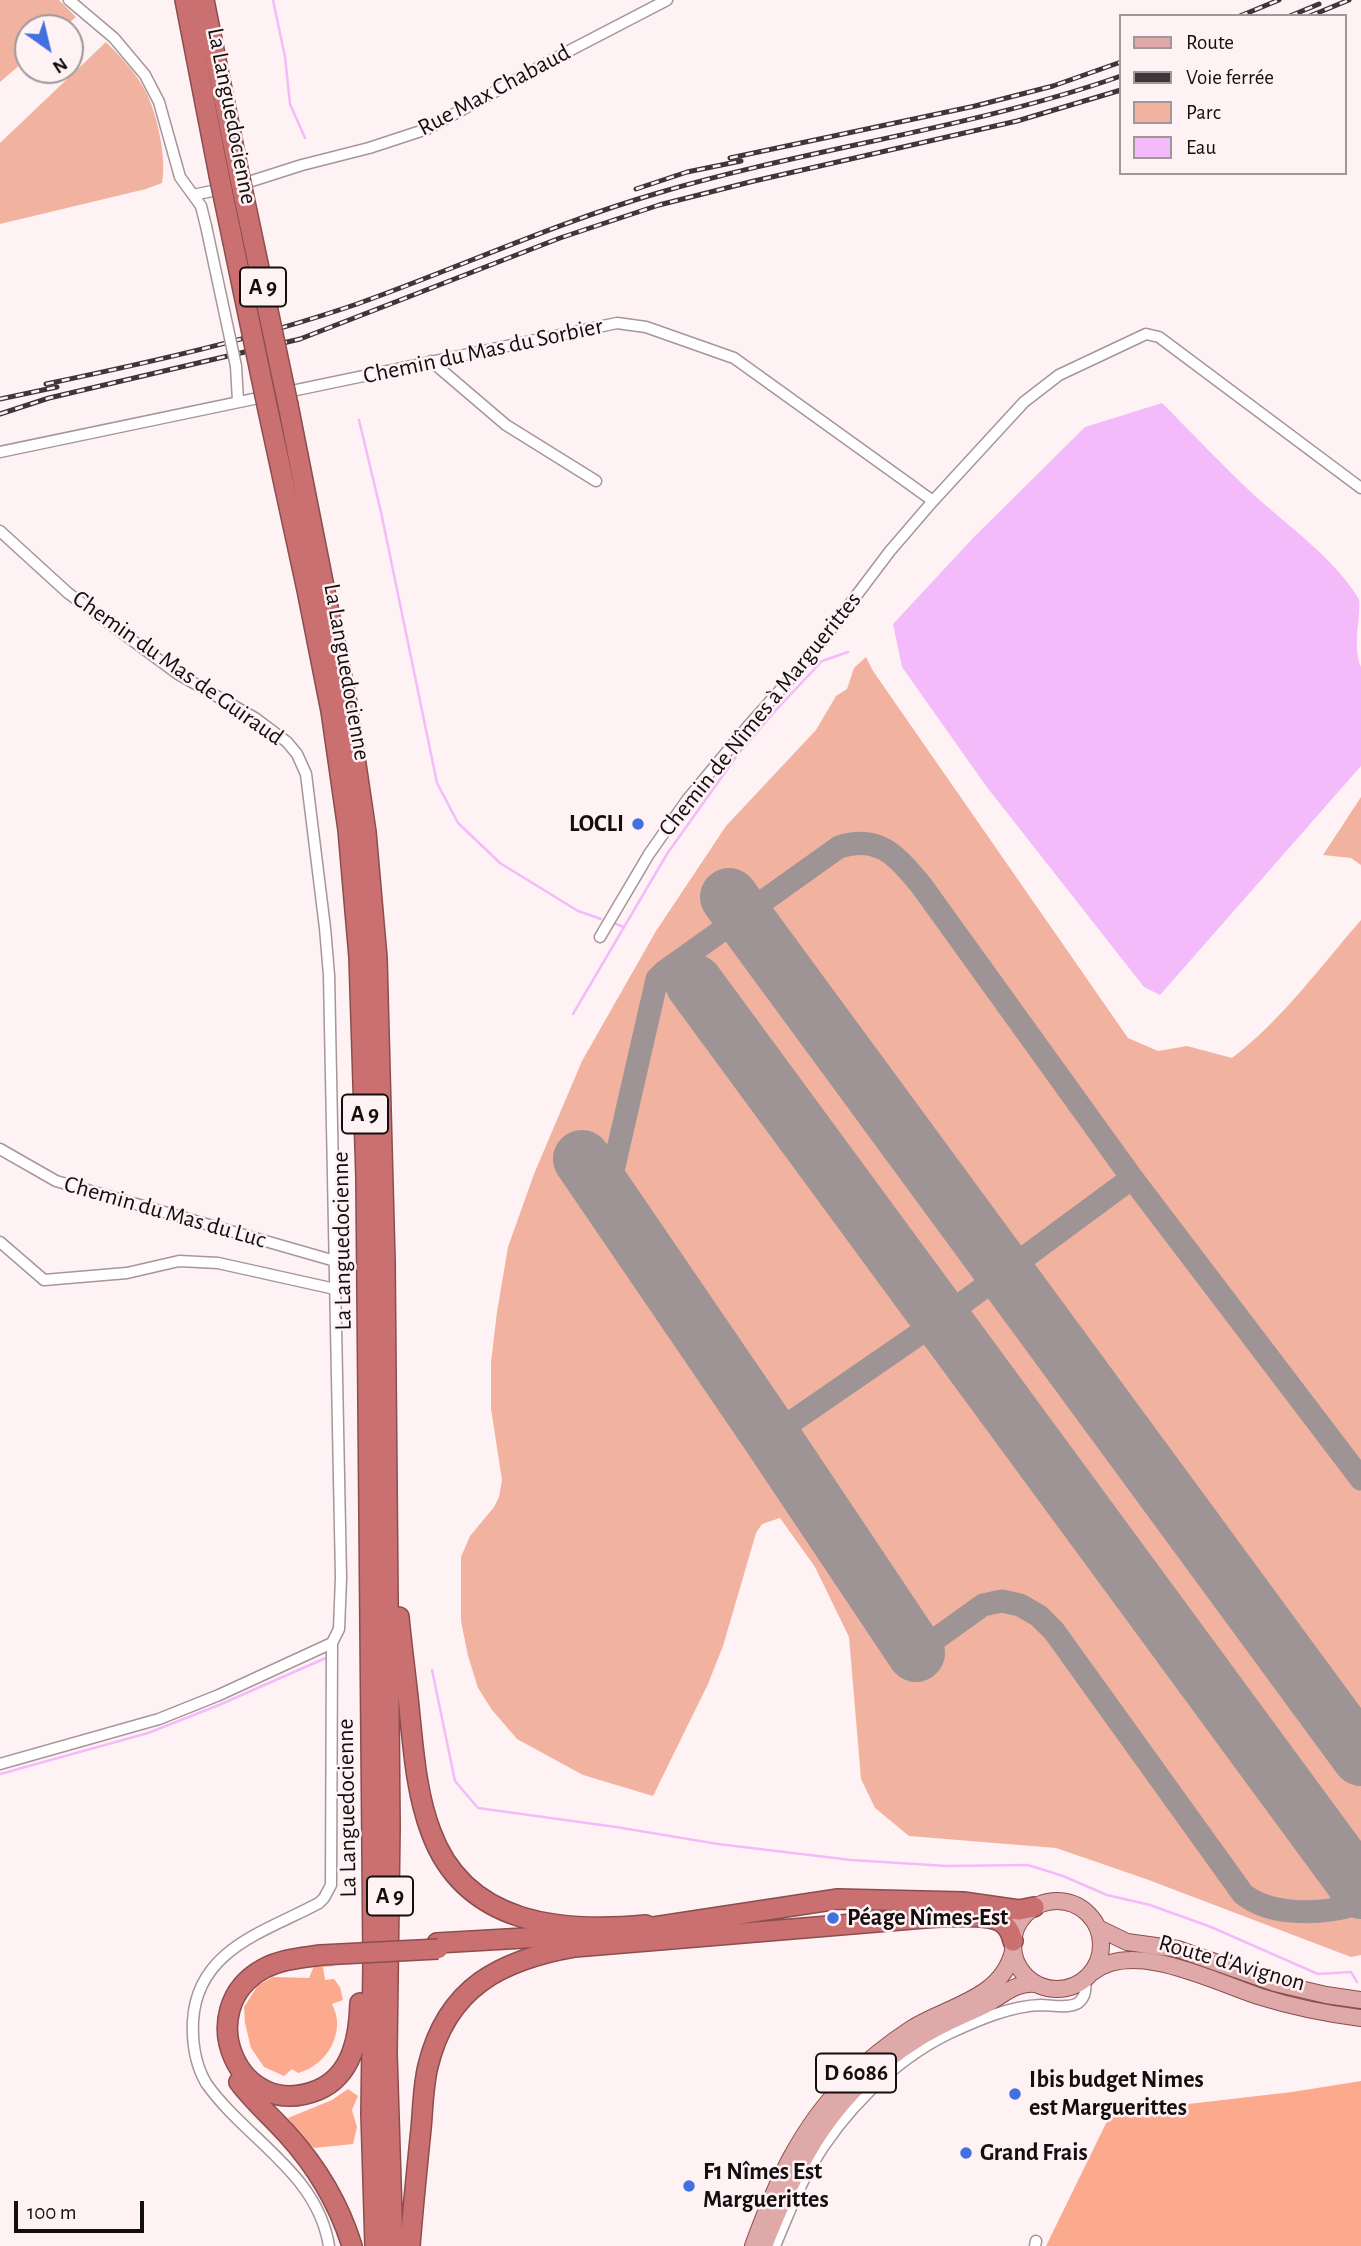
<!DOCTYPE html>
<html>
<head>
<meta charset="utf-8">
<style>
	body { margin:0 }
	#map { position:relative; width:1361px; height:2246px; overflow:hidden; background:#fef2f5; font-family:"Alegreya Sans",sans-serif }
	canvas { display:block }
	.legend { position:absolute; left:1119px; top:14px; width:228px; height:161px; box-sizing:border-box; background:#fef2f5; border:2px solid #a09799; margin:0; padding:9px 12px; list-style:none; font-size:21px; color:#140e0f }
	.legend li { display:flex; align-items:center; gap:14px; height:35px }
	.legend b { width:35px; border:2px solid #a09799 }
	.north { position:absolute; left:14px; top:14px; width:70px; height:70px; box-sizing:border-box; background:#fef2f5; border:2px solid #a09799; border-radius:50%; rotate:146deg; font-size:19px; font-weight:700; line-height:28px; text-align:center; color:#140e0f }
	.north::after { content:''; display:block; margin:auto; width:24px; height:32px; background:#4270e1; clip-path:polygon(50% 0,100% 100%,50% 72%,0 100%) }
	.scale { position:absolute; left:14px; top:2201px; width:130px; height:32px; box-sizing:border-box; border:4px solid #140e0f; border-top:0; padding-left:9px; font-size:21px; line-height:24px; white-space:nowrap; color:#140e0f; -webkit-text-stroke:5px #fef2f5; paint-order:stroke }
</style>
</head>
<body>
<div id="map">
<canvas width="1361" height="2246"></canvas>
<ul class="legend">
<li><b style="height:9px;background:#dfa9a9"></b>Route</li>
<li><b style="height:9px;background:#3e3638"></b>Voie ferrée</li>
<li><b style="height:19px;background:#f1b39f"></b>Parc</li>
<li><b style="height:19px;background:#f3bbfa"></b>Eau</li>
</ul>
<div class="north">N</div>
<div class="scale">100 m</div>
</div>
<script>
const ctx = document.querySelector('canvas').getContext('2d');
ctx.lineJoin = 'round';
function fillPath(path, color) { ctx.fillStyle = color; ctx.fill(path, 'evenodd'); }
function strokePath(path, color, width, dash) { ctx.strokeStyle = color; ctx.lineWidth = width; ctx.lineCap = dash ? 'butt' : 'round'; ctx.setLineDash(dash || []); ctx.stroke(path); }
function write(font, color, halo, rows, align = 'center') {
  ctx.font = font + ' "Alegreya Sans",sans-serif'; ctx.lineWidth = 5; ctx.setLineDash([]); ctx.textBaseline = 'middle'; ctx.strokeStyle = halo; ctx.fillStyle = color; for (const [text, x, y, turn = 0] of rows) {
    ctx.save(); ctx.translate(x, y); ctx.rotate((+turn || 0) * Math.PI / 180); ctx.textAlign = isNaN(turn) ? turn : align; if (halo) ctx.strokeText(text, 0, 0); ctx.fillText(text, 0, 0); ctx.restore();
  }
}
fillPath(new Path2D(`
	M 0,0 L 59,0 L 76,17 L 63,28 L 28,28 L 28,58 L 0,82 Z
	M 106,42 C 121,57 135,72 145,90 C 157,113 167,158 162,183 L 146,189 L 0,224 L 0,143 Z
	M 866,657 L 873,671 L 1128,1038 L 1158,1051 L 1187,1046 L 1232,1058 C 1282,1020 1320,967 1361,920 L 1361,1955 L 1351,1957 L 1146,1879 L 1056,1848 L 909,1836 L 875,1808 L 861,1779 L 849,1637 L 815,1567 L 780,1518 L 762,1524 L 756,1533 L 723,1646 L 708,1684 L 653,1796 L 583,1775 L 517,1739 L 492,1710 L 478,1688 L 468,1656 L 461,1621 L 461,1557 L 470,1536 L 494,1507 L 499,1497 L 502,1480 L 491,1409 L 491,1362 L 497,1312 L 508,1247 L 534,1174 L 582,1061 L 656,931 L 726,826 L 816,730 L 836,696 L 847,689 L 854,668 Z
	M 1361,797 L 1361,865 L 1351,858 L 1323,855 Z`), '#f1b39f');
fillPath(new Path2D(`
	M 333,1958 L 334,1966 L 323,1967 L 325,1980 L 334,1979 L 340,1987 L 343,2000 L 332,2004 C 347,2031 327,2066 298,2073 L 292,2069 L 284,2076 L 264,2067 L 251,2048 L 245,2023 L 244,2007 L 258,1985 L 273,1977 L 309,1978 L 316,1961 Z
	M 1361,2081 L 1361,2246 L 1046,2246 L 1111,2113 L 1292,2092 Z
	M 348,2089 L 358,2096 L 352,2110 L 357,2127 L 353,2144 L 314,2148 L 303,2139 L 288,2118 L 332,2100 Z`), '#fcaa8e');
fillPath(new Path2D(`
	M 1162,403 C 1192,433 1222,465 1253,494 C 1289,527 1333,557 1359,599 C 1361,616 1352,649 1361,667 L 1361,766 L 1160,995 L 1144,987 L 986,786 L 902,667 L 893,624 L 973,538 L 1085,427 Z`), '#f3bbfa');
strokePath(new Path2D(`
	M 273,0 L 285,57 L 290,104 L 305,138
	M 359,420 L 381,512 L 437,783 L 458,823 L 500,863 L 578,911 L 601,919
	M 616,924 L 624,927
	M 573,1014 L 667,854 L 738,754 L 776,710 L 822,661 L 848,652
	M 432,1670 L 455,1781 L 478,1808 L 616,1827 L 718,1844 L 851,1860 L 947,1866 L 1028,1865 L 1063,1876 L 1107,1895 L 1150,1905 L 1211,1927 L 1318,1974 L 1351,1972 L 1357,1982
	M 0,1774 L 148,1733 L 219,1705 L 328,1657`), '#f3bbfa', 2.5);
strokePath(new Path2D(`
	M 678,962 L 694,983
	M 607,1197 L 657,979 L 665,971 L 839,847 C 880,834 897,857 921,885 L 1132,1178 L 1361,1479
	M 771,1436 L 941,1319 L 1132,1178
	M 916,1653 L 983,1605 L 1002,1601 L 1020,1605 L 1039,1616 L 1054,1631 L 1243,1894 C 1273,1918 1327,1914 1361,1903`), '#9e9496', 23);
strokePath(new Path2D(`
	M 729,897 L 1361,1757
	M 694,983 L 1361,1890
	M 582,1159 L 771,1436 L 916,1653`), '#9e9496', 58);
const street = new Path2D(`
	M 69,0 L 114,38 L 145,75 L 159,102 L 180,177 L 201,206 L 206,226
	M 193,195 L 236,186 L 302,165 L 369,148 L 427,129 L 565,53 L 667,0
	M 431,361 L 506,425 L 596,481
	M 236,366 L 238,401
	M 0,452 L 617,323 L 646,327 L 734,358 L 933,501
	M 0,531 L 68,593 L 178,674 L 255,718 L 287,742 L 297,754 L 306,774 L 325,928 L 329,975 L 341,1578 L 339,1629 L 332,1643 L 331,1885 L 324,1898 L 319,1903 C 265,1932 197,1949 193,2021 C 192,2043 195,2064 206,2083 C 246,2140 317,2172 329,2246
	M 600,937 L 649,854 L 687,800 L 749,725 L 813,653 L 890,551 L 933,501 L 1024,402 L 1059,375 L 1146,334 L 1159,337 L 1361,488
	M 0,1149 L 56,1181 L 335,1261
	M 0,1242 L 44,1280 L 127,1273 L 179,1261 L 218,1263 L 335,1289
	M 0,1764 L 159,1719 L 219,1695 L 332,1643
	M 775,2246 C 786,2220 796,2193 810,2168 C 842,2113 892,2061 950,2033 C 978,2020 1010,2006 1041,2005 C 1052,2005 1068,2009 1078,2003 C 1086,1997 1086,1988 1085,1979
	M 1035,2246 L 1036,2241`);
const primary = new Path2D(`
	M1013 1945a44 44 0 1 1 88 0a44 44 0 1 1-88 0Z
	M 1098,1928 L 1127,1942 L 1178,1949 L 1275,1983 L 1326,1995 L 1361,2000
	M 1093,1972 C 1134,1939 1217,1983 1261,1997 C 1293,2007 1328,2014 1361,2018
	M 753,2246 C 776,2183 800,2128 848,2080 C 867,2061 888,2044 911,2029 C 947,2006 1002,1999 1013,1951
	M 764,2246 C 798,2159 834,2091 916,2040 C 937,2026 960,2017 983,2006 C 1000,1998 1015,1981 1036,1984`);
const highway = new Path2D(`
	M 185,0 L 219,175
	M 204,0 L 238,169
	M 288,405 L 347,703 L 366,832 L 377,958 L 385,1262 L 390,1826 L 387,2053 L 393,2246
	M 268,410 L 307,590 L 331,711 L 348,830 L 359,957 L 366,1178 L 373,1962 L 371,2114 L 375,2246
	M 399,1617 C 402,1650 407,1684 410,1717 C 414,1756 417,1795 431,1832 C 465,1925 561,1933 646,1925
	M 634,1930 L 838,1899 L 963,1902 L 1019,1910 L 1034,1907
	M 437,1943 L 594,1934
	M 321,1955 C 301,1958 281,1959 263,1969 C 191,2009 238,2123 318,2090 C 353,2075 359,2036 360,2003
	M 239,2082 C 253,2101 271,2116 287,2134 C 317,2167 339,2204 352,2246
	M 410,2246 C 413,2207 417,2168 421,2129 C 423,2108 423,2086 428,2066 C 447,1987 501,1960 575,1947 L 925,1918 C 941,1917 988,1914 1001,1922 C 1008,1926 1011,1933 1013,1941`);
strokePath(street, '#a7959a', 13);
strokePath(primary, '#8a4e4e', 18);
strokePath(highway, '#8a4e4e', 22);
strokePath(street, '#fff', 10);
strokePath(primary, '#dfa9a9', 16);
strokePath(highway, '#ca7070', 19);
const rail = new Path2D(`
	M 1240,16 L 1279,0
	M 1290,16 L 1319,4
	M 1310,16 L 1349,0
	M 730,158 L 975,106 L 1053,86 L 1121,62
	M 636,189 L 687,172 L 741,161
	M 46,384 C 151,362 255,339 357,304 C 458,268 555,223 658,193 C 810,148 970,129 1121,76
	M 0,399 L 57,387
	M 0,414 L 49,398 L 300,339 L 560,238 L 659,205 L 754,181 L 1017,121 L 1121,90`);
strokePath(rail, '#3e3638', 5);
strokePath(rail, '#fef2f5', 2.5, [8]);
const streetBridge = new Path2D(`
	M 206,226 L 236,366`);
const highwayBridge = new Path2D(`
	M 238,169 L 288,405
	M 219,175 L 268,410
	M 321,1955 L 438,1949`);
strokePath(streetBridge, '#a7959a', 13, []);
strokePath(highwayBridge, '#8a4e4e', 22, []);
strokePath(streetBridge, '#fff', 10);
strokePath(highwayBridge, '#ca7070', 19);
for (const [x, y, r, color] of [
	[638,824,7,"#4270e1"],
	[833,1918,7,"#4270e1"],
	[1015,2094,7,"#4270e1"],
	[966,2153,7,"#4270e1"],
	[689,2186,7,"#4270e1"]
]) { const dot = new Path2D(); dot.arc(x, y, r, 0, 2 * Math.PI); ctx.fillStyle = color; ctx.fill(dot); strokePath(dot, '#fef2f5', 2.5); }
for (const [x, y, w] of [
	[263,287,46],
	[365,1114,46],
	[390,1896,46],
	[856,2073,80]
]) { const box = new Path2D(); box.roundRect(x - w / 2, y - 19.5, w, 39, 5); ctx.fillStyle = '#fef2f5'; ctx.fill(box); strokePath(box, '#140e0f', 2); }
write('bold 23px', '#140e0f', null, [
	["A 9",263,287],
	["A 9",365,1114],
	["A 9",390,1896],
	["D 6086",856,2073]
]);
write('24px', '#140e0f', '#fef2f5', [
	["Rue Max Chabaud",494,90,-28],
	["La Languedocienne",232,116,79],
	["Chemin du Mas du Sorbier",483,351,-12],
	["Chemin du Mas de Guiraud",178,668,35],
	["La Languedocienne",347,672,80],
	["Chemin de Nîmes à Marguerittes",760,714,-51],
	["Chemin du Mas du Luc",165,1212,16],
	["La Languedocienne",342,1241,-91],
	["La Languedocienne",347,1808,-91],
	["Route d'Avignon",1232,1963,16]
]);
write('bold 24px', '#140e0f', '#fef2f5', [
	["LOCLI",624,824,"right"],
	["Péage Nîmes-Est",847,1918],
	["Ibis budget Nimes",1029,2080],
	["est Marguerittes",1029,2108],
	["Grand Frais",980,2153],
	["F1 Nîmes Est",703,2172],
	["Marguerittes",703,2200]
], 'left');
</script>
</body>
</html>
